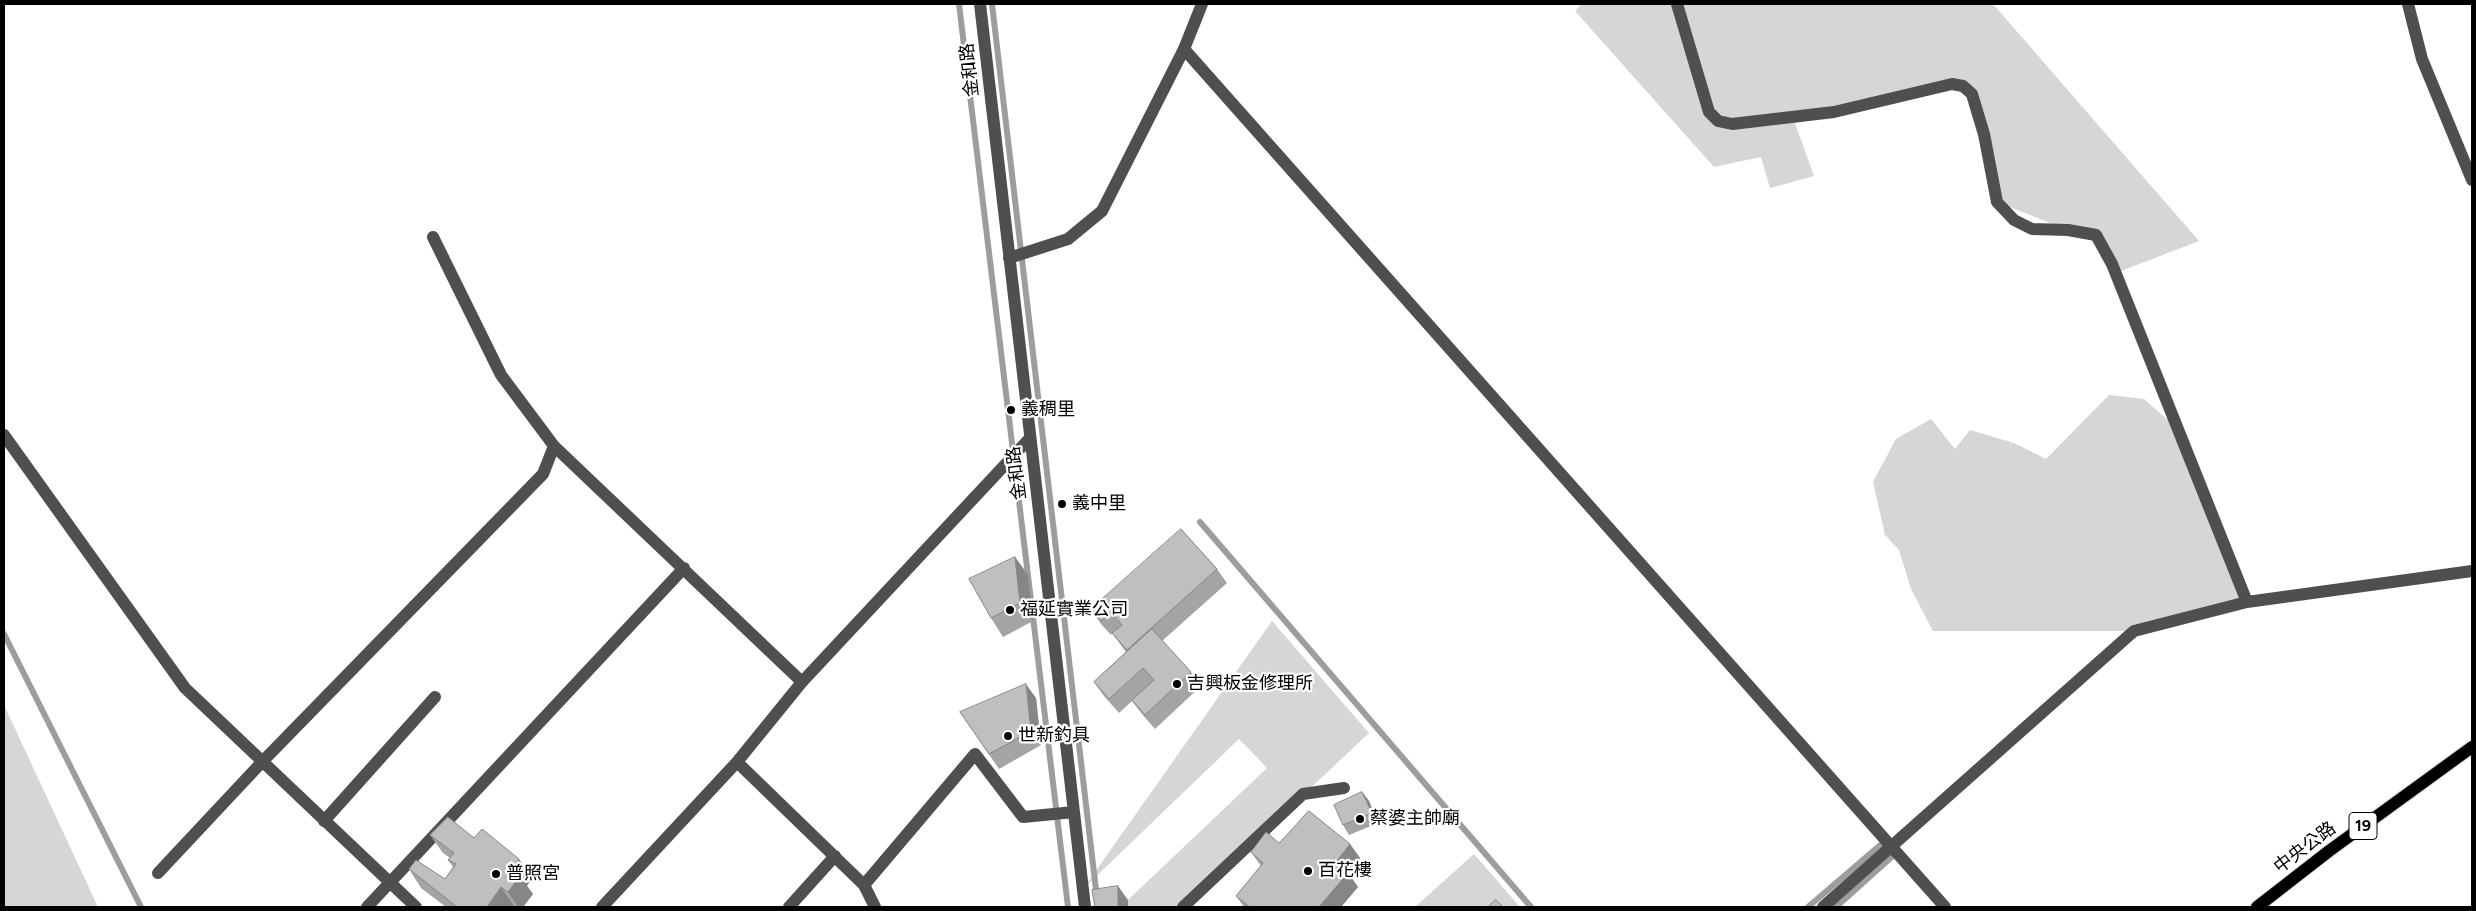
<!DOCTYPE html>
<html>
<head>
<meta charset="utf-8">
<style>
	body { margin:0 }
	#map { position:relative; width:2476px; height:911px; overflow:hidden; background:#fff; font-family:Figtree,sans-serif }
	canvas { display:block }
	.frame { position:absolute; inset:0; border:5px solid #000; pointer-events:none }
</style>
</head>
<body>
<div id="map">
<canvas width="2476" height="911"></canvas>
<div class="frame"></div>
</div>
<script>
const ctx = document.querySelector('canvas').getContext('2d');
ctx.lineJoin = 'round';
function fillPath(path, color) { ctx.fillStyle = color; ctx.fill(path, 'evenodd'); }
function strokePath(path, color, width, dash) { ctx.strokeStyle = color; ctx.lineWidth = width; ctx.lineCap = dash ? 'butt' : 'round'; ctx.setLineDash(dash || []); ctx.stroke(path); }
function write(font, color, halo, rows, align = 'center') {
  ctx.font = font + ' Figtree,"Noto Sans TC",sans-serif'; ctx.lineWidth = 4.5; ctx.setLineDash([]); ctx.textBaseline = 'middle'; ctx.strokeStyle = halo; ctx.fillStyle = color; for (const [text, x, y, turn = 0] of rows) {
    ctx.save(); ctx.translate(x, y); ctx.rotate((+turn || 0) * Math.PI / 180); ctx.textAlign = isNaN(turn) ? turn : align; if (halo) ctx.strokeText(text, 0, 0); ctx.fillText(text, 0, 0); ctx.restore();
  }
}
fillPath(new Path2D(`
	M 1582,4 L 1993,4 L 2199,241 L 2121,271 L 2096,235 L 2068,230 L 1997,202 L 1963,86 L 1795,123 L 1814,176 L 1770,188 L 1761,157 L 1714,167 L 1575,11 Z
	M 2109,395 L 2144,399 L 2179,430 L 2247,602 L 2134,631 L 1933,631 L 1911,589 L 1899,550 L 1885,535 L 1873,482 L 1896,439 L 1931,419 L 1955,449 L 1970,430 L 2014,443 L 2046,459 Z
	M 1272,621 L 1369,733 L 1184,907 L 1128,907 L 1128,900 L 1267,768 L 1239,739 L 1083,889 Z
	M 4,705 L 98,907 L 4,907 Z
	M 1474,854 L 1520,907 L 1415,907 Z`), '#d6d6d6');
strokePath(new Path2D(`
	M 959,4 L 1068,907
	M 992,4 L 1098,907
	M 1200,522 L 1531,907
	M 4,634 L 141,907
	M 1808,907 L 1885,841
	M 1836,907 L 1896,853`), '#9d9d9d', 6);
const major = new Path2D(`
	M 2257,907 L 2329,851 L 2472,747`);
strokePath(major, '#dbdbdb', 14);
strokePath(new Path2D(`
	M 980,4 L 1085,907
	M 1677,4 L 1709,112 L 1718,121 L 1732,124 L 1834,112 L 1952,84 L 1963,86 L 1972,94 L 1984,134 L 1997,202 L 2014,220 L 2032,229 L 2068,230 L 2096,235 L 2112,264 L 2247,602
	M 2408,4 L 2422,59 L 2472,180
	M 1184,49 L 1945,907
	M 433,237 L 501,375 L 554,446 L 802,682
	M 1009,258 L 1068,239 L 1102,211 L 1184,49 L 1202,4
	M 4,435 L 185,688 L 416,907
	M 737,762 L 864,885 L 975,754 L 1023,817 L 1074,812
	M 324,821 L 435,697
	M 158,873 L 262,762 L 543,474 L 554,446
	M 864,885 L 875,907
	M 367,907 L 684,568
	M 602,907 L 737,762 L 802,682 L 1030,438
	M 789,907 L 835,856
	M 1183,907 L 1303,794 L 1344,788
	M 1823,907 L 2134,631 L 2247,602 L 2472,571`), '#4f4f4f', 12);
strokePath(major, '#000', 12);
fillPath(new Path2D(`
	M 1015,557 L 1028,575 L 1033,621 L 1003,637 L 991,618 Z
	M 1217,569 L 1227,583 L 1162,641 L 1191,672 L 1201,686 L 1155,729 L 1142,714 L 1132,701 L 1119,713 L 1104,696 L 1094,682 L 1126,652 L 1112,633 L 1111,635 L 1101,624 L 1091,609 Z
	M 1036,698 L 1041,745 L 999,769 L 960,712 Z
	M 1362,792 L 1369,801 L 1378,823 L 1349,835 L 1343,825 Z
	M 430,835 L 474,838 L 532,877 L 527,886 L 533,894 L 523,907 L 516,907 L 514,906 L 513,907 L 446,907 L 421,888 L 409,869 L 445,879 L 453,867 L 448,860 L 450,858 L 443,853 Z
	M 1279,843 L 1350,844 L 1360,858 L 1348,873 L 1358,887 L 1341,907 L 1244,907 L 1236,896 L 1261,866 L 1251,852 Z`), '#a4a4a4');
fillPath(new Path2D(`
	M 1015,557 L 1028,575 L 1033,621 L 1020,603 Z
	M 1026,684 L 1036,698 L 1041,745 L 1031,731 Z
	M 1362,792 L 1369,801 L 1378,823 L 1372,813 Z
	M 1350,844 L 1360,858 L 1348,874 L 1348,873 L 1358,887 L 1341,907 L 1319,907 L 1336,862 Z
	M 519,859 L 532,877 L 527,886 L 533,894 L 523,907 L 518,907 L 508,892 L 513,868 Z
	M 1118,886 L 1128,900 L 1128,907 L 1118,907 Z
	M 501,887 L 514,906 L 513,907 L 487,907 Z`), '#868686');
const building = new Path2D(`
	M 1181,529 L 1217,569 L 1127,650 L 1112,633 L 1122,625 L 1111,612 L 1101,621 L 1091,609 Z
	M 1015,557 L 1020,603 L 991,618 L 969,579 Z
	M 1152,629 L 1191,672 L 1145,715 L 1132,700 L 1154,680 L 1143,668 L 1109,699 L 1094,682 Z
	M 1026,684 L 1031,731 L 989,754 L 960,712 Z
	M 1362,792 L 1372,813 L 1343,825 L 1334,805 Z
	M 1309,811 L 1350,844 L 1336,862 L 1348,873 L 1319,907 L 1250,907 L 1236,896 L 1263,863 L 1251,852 L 1266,832 L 1279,843 Z
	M 448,817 L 474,838 L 482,829 L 519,859 L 513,868 L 520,876 L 508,892 L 501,887 L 487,907 L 457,907 L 409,869 L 416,860 L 445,879 L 456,864 L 448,860 L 454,853 L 430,835 Z
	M 1118,886 L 1118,907 L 1095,907 L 1092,890 Z
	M 1496,900 L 1503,907 L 1488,907 Z`);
fillPath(building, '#bfbfbf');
strokePath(building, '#868686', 1);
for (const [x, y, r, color] of [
	[1011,410,5,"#000"],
	[1062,504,5,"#000"],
	[1010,610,5,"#000"],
	[1177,684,5,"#000"],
	[1008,736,5,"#000"],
	[1360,819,5,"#000"],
	[1308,871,5,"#000"],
	[496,874,5,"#000"]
]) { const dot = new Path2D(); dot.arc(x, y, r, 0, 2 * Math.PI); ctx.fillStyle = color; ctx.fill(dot); strokePath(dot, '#fff', 2); }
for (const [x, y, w] of [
	[2363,826,28]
]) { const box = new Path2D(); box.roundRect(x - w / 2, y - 13.5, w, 27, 4); ctx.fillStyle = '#fff'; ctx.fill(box); strokePath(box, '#000', 1); }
write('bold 16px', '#000', null, [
	["19",2363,826]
]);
write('18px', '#000', '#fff', [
	["金和路",970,70,-96],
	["金和路",1017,473,-97],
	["中央公路",2305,848,-37]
]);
write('18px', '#000', '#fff', [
	["義稠里",1021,410],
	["義中里",1072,504],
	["福延實業公司",1020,610],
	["吉興板金修理所",1187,684],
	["世新釣具",1018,736],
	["蔡婆主帥廟",1370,819],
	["百花樓",1318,871],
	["普照宮",506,874]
], 'left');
</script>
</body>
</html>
